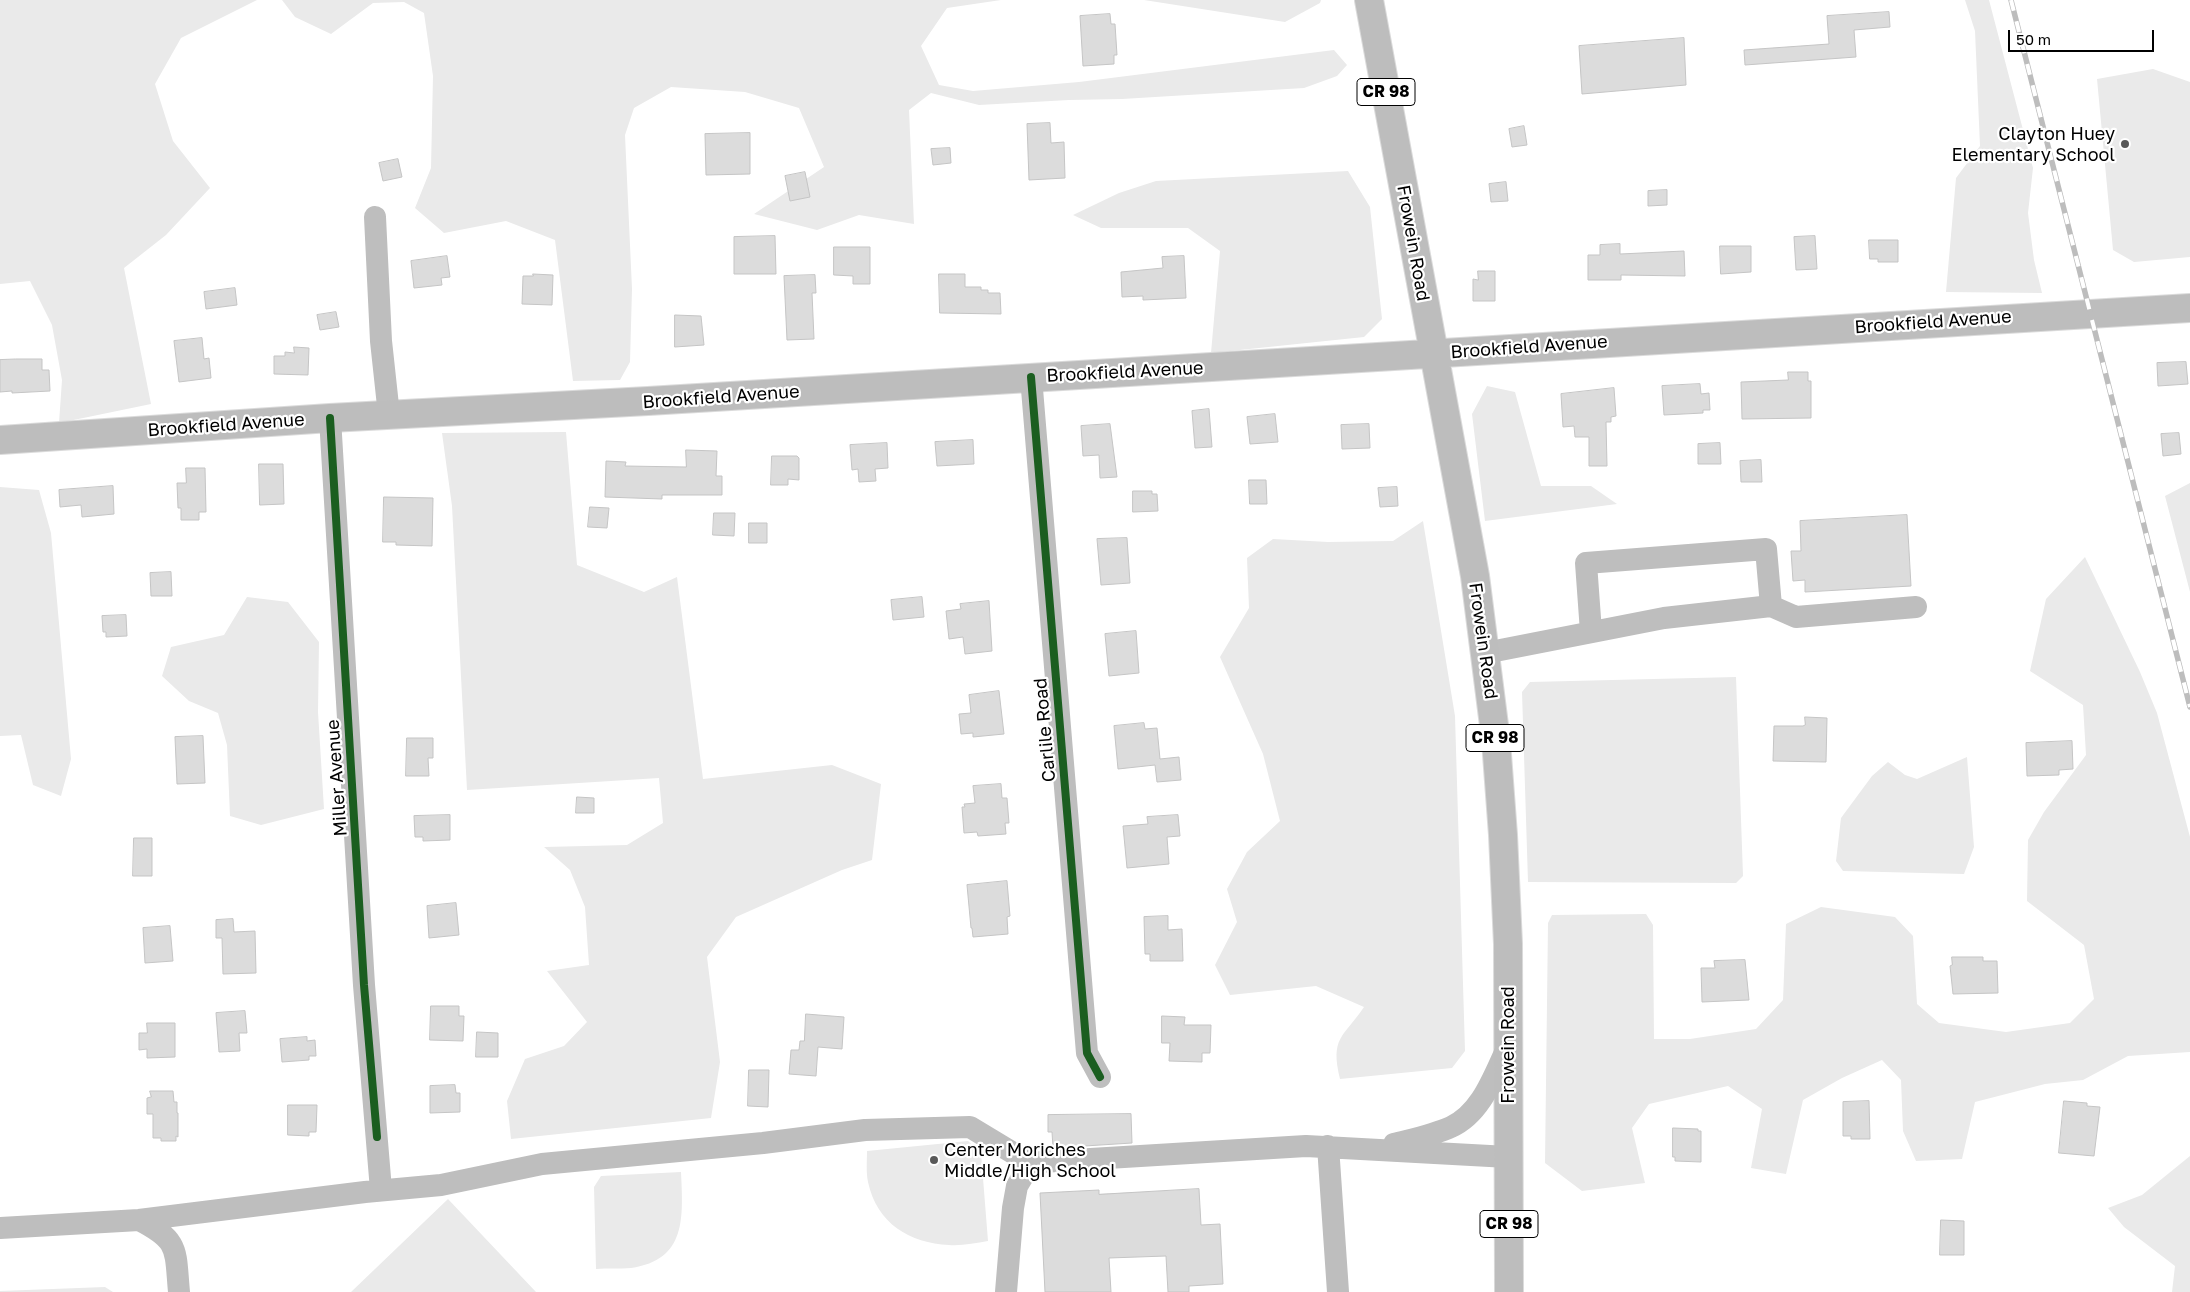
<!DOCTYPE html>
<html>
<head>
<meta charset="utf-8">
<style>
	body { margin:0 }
	#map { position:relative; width:2190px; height:1292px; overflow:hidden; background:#fff; font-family:"Golos Text",sans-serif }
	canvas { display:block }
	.scale { position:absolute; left:2008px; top:30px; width:146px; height:22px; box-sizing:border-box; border:2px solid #000; border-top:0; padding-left:6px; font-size:15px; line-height:18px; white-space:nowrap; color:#000; -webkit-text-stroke:4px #fff; paint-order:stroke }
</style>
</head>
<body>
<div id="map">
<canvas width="2190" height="1292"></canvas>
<div class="scale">50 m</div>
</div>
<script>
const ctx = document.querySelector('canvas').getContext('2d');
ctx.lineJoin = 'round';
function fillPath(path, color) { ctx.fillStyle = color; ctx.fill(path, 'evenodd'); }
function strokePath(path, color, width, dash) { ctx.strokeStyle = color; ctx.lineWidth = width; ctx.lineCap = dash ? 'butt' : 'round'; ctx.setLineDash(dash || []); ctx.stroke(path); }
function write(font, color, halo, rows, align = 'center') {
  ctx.font = font + ' "Golos Text",sans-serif'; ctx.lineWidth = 4.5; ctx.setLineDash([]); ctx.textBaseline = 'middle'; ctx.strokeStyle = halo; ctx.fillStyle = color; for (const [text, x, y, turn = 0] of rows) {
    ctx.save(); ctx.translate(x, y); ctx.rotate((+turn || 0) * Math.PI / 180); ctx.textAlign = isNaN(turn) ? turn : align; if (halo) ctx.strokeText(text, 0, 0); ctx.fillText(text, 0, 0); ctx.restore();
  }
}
fillPath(new Path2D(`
	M 0,0 L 257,0 L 181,38 L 155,84 L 173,141 L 210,188 L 166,235 L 124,268 L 151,404 L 59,423 L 62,380 L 52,325 L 30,281 L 0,284 Z
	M 282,0 L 1001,0 L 947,8 L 921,46 L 939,85 L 973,91 L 1079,82 L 1334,50 L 1347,65 L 1337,76 L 1304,88 L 1122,99 L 1069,100 L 979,105 L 931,93 L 909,110 L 914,224 L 859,215 L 817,230 L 754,214 L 824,167 L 799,108 L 745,92 L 671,87 L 634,108 L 625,135 L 632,289 L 630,362 L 620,380 L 573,381 L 555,240 L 506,221 L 444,233 L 415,208 L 431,168 L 433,76 L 424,13 L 404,2 L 373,3 L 331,34 L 295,17 Z
	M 1144,0 L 1321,0 L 1320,3 L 1285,22 Z
	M 1965,0 L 1989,0 L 2033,168 L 2028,213 L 2034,260 L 2042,293 L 1946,292 L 1956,178 L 1980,146 L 1975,31 Z
	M 2153,69 L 2190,82 L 2190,257 L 2134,262 L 2113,250 L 2097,79 Z
	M 1348,171 L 1370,207 L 1382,319 L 1364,337 L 1211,353 L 1220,251 L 1188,228 L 1101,228 L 1073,215 L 1119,193 L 1156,181 Z
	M 1487,386 L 1515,392 L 1541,486 L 1591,486 L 1617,504 L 1485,521 L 1472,414 Z
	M 566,432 L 577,565 L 644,592 L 677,577 L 703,779 L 832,765 L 881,784 L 872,860 L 842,870 L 736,917 L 707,957 L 720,1062 L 711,1118 L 511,1139 L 507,1101 L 525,1059 L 564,1046 L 587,1022 L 547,971 L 589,965 L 585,907 L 570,870 L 544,847 L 627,845 L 663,823 L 659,778 L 467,790 L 452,506 L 442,433 Z
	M 2190,483 L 2190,592 L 2165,496 Z
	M 0,487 L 39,490 L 51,533 L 71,759 L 61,796 L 33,785 L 21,735 L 0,736 Z
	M 1423,521 L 1455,716 L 1465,1051 L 1452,1068 L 1340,1079 C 1330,1037 1343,1038 1364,1007 L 1316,986 L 1230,995 L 1215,965 L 1237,922 L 1227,889 L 1247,852 L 1280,821 L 1263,754 L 1220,657 L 1249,608 L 1247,558 L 1273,539 L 1328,542 L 1393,541 Z
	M 2085,557 L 2140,672 L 2157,713 L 2190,837 L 2190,1052 L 2128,1056 L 2083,1080 L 2045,1084 L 1975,1102 L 1962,1159 L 1916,1161 L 1903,1131 L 1901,1080 L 1882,1060 L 1842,1078 L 1803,1100 L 1786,1174 L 1751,1168 L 1762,1109 L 1728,1086 L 1649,1104 L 1632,1128 L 1645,1183 L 1582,1191 L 1545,1163 L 1548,923 L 1552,915 L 1646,914 L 1653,925 L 1654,1039 L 1690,1039 L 1756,1029 L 1783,1000 L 1786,924 L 1821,907 L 1895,917 L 1913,936 L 1917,1004 L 1939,1023 L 2006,1032 L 2070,1023 L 2094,999 L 2084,945 L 2027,901 L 2028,840 L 2044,812 L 2086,755 L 2083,705 L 2030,671 L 2046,599 Z
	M 247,597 L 288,602 L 319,642 L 318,712 L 324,809 L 261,825 L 230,816 L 227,745 L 218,713 L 189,701 L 162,676 L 171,647 L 224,635 Z
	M 1736,677 L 1743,876 L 1736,883 L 1528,882 L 1522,692 L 1530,682 Z
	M 1967,757 L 1974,847 L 1964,874 L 1843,871 L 1836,861 L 1841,818 L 1872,776 L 1888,762 L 1905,775 L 1917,779 Z
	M 968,1141 L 981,1153 L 988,1241 C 975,1243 962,1246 949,1245 C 910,1243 877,1224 868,1182 C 866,1172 867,1161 867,1151 Z
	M 2190,1156 L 2190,1292 L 2172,1292 L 2175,1266 L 2124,1227 L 2108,1208 L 2142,1195 Z
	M 681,1172 C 683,1217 687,1260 631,1268 C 620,1269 608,1268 596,1269 L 594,1187 L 601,1176 Z
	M 448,1199 L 536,1292 L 351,1292 Z
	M 105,1287 L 113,1292 L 0,1292 L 0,1291 Z`), '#eaeaea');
const building = new Path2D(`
	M 1889,12 L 1890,27 L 1854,30 L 1856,57 L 1745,65 L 1744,50 L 1829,44 L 1827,16 Z
	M 1110,14 L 1111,24 L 1115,24 L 1117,55 L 1114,55 L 1114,64 L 1083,66 L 1080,16 Z
	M 1684,38 L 1686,85 L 1582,94 L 1579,46 Z
	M 1050,123 L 1051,143 L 1064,142 L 1065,178 L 1029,180 L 1027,124 Z
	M 1524,126 L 1527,145 L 1512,147 L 1509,129 Z
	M 750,133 L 750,174 L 706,175 L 705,134 Z
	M 950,148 L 951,163 L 933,165 L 931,149 Z
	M 398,159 L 402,177 L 383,181 L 379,163 Z
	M 805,172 L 810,197 L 790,201 L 785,176 Z
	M 1506,182 L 1508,201 L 1491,202 L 1489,184 Z
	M 1667,190 L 1667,205 L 1648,206 L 1648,191 Z
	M 775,236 L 776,274 L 734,274 L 734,237 Z
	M 1815,236 L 1817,269 L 1796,270 L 1794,237 Z
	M 1869,240 L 1898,240 L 1898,262 L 1878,262 L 1878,259 L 1870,259 Z
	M 1620,244 L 1620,254 L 1684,251 L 1685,276 L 1621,275 L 1621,280 L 1588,280 L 1588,255 L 1600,255 L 1600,245 Z
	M 1720,246 L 1751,246 L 1751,272 L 1721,274 Z
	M 834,247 L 870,247 L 870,284 L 853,284 L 853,276 L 834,275 Z
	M 447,256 L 450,277 L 441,278 L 442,285 L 414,288 L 411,261 Z
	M 1184,256 L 1186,298 L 1143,300 L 1143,296 L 1122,297 L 1121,272 L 1163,268 L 1162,257 Z
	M 1478,271 L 1495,271 L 1495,301 L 1473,301 L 1473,279 L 1478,280 Z
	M 533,274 L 553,275 L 552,305 L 522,304 L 523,276 L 533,276 Z
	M 939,274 L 965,274 L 965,287 L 981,287 L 981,290 L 988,290 L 988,293 L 1000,293 L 1001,314 L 940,313 Z
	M 815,275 L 816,293 L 812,293 L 814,339 L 787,340 L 784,276 Z
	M 235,288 L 237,305 L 206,309 L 204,292 Z
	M 336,312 L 339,327 L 320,330 L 317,315 Z
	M 675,315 L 701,316 L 704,345 L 675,347 Z
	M 202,338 L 204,359 L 209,358 L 211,378 L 179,382 L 174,341 Z
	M 294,347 L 309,348 L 308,375 L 274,374 L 274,356 L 285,356 L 285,352 L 294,353 Z
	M 16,359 L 42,359 L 42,370 L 49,370 L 50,391 L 12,393 L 12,391 L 0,392 L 0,360 Z
	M 2186,362 L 2188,384 L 2158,386 L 2157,363 Z
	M 1788,372 L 1808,372 L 1808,381 L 1811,381 L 1811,418 L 1742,419 L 1741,382 L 1788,380 Z
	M 1700,384 L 1701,394 L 1709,393 L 1710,410 L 1703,410 L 1703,413 L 1664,415 L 1662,386 Z
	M 1614,388 L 1616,416 L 1611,417 L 1611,422 L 1606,422 L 1607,466 L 1589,466 L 1589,437 L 1575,437 L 1574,426 L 1563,427 L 1561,394 Z
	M 1209,409 L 1212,447 L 1195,448 L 1192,411 Z
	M 1275,414 L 1278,442 L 1250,444 L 1247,417 Z
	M 1110,424 L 1117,477 L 1100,478 L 1099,455 L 1083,456 L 1081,426 Z
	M 1369,424 L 1370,448 L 1342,449 L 1341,425 Z
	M 2179,433 L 2181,454 L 2163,456 L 2161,434 Z
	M 973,440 L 974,464 L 937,466 L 935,442 Z
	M 887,443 L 888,468 L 875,469 L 876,481 L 859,482 L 858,469 L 852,470 L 850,445 Z
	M 1720,443 L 1721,464 L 1698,464 L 1698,444 Z
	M 686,450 L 717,451 L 716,476 L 722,476 L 722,495 L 662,495 L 662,499 L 605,497 L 606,461 L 626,462 L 625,466 L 686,467 Z
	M 772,456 L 797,456 L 799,458 L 799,480 L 788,479 L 788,485 L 771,485 Z
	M 1761,460 L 1762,482 L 1741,482 L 1740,461 Z
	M 259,464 L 283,464 L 284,504 L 260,505 Z
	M 186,468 L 205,468 L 206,512 L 199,512 L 199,520 L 181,520 L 181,508 L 178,508 L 177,483 L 186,483 Z
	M 1249,480 L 1266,480 L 1267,504 L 1250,504 Z
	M 113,486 L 114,514 L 82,517 L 81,505 L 60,507 L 59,490 Z
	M 1397,487 L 1398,506 L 1380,507 L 1378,488 Z
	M 1133,491 L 1152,491 L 1152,494 L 1157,494 L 1158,511 L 1133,512 Z
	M 384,497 L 433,498 L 432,546 L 396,545 L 396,542 L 383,542 Z
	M 590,507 L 609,508 L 607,528 L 588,527 Z
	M 714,513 L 735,513 L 734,536 L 713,535 Z
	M 1907,515 L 1911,586 L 1805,592 L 1805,580 L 1793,581 L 1791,551 L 1801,551 L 1800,521 Z
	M 749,523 L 767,523 L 767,543 L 749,543 Z
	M 1127,538 L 1130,583 L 1101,585 L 1097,539 Z
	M 171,572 L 172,596 L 151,596 L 150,573 Z
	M 922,597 L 924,617 L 893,620 L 891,600 Z
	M 989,601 L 992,651 L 965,654 L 963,637 L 949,639 L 946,611 L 961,609 L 960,604 Z
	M 126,615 L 127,636 L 106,637 L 106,632 L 103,632 L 102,616 Z
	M 1136,631 L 1139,673 L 1109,676 L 1105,634 Z
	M 999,691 L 1004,734 L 973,737 L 973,733 L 961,734 L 959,714 L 971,713 L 969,695 Z
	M 1805,717 L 1827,718 L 1826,762 L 1773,761 L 1774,726 L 1803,726 L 1805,725 Z
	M 1144,723 L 1145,729 L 1157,728 L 1160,759 L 1179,757 L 1181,780 L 1157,782 L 1155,765 L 1118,769 L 1114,726 Z
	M 203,736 L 205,783 L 177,784 L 175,737 Z
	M 407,738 L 433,738 L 433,758 L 428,758 L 429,776 L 406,776 Z
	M 2072,741 L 2073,769 L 2059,770 L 2059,775 L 2027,776 L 2026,743 Z
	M 1001,784 L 1002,798 L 1007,798 L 1009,823 L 1005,823 L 1006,834 L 978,836 L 977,832 L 964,833 L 962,807 L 965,807 L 964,804 L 975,803 L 973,786 Z
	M 577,797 L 594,798 L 594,813 L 576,813 Z
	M 450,815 L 450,840 L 423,841 L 423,837 L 415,837 L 414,816 Z
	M 1178,815 L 1180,836 L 1167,837 L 1169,864 L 1127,868 L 1123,826 L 1148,824 L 1147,817 Z
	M 134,838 L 152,838 L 152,876 L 133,876 Z
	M 1007,881 L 1010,916 L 1007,917 L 1008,934 L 973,937 L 972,928 L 971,928 L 967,885 Z
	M 456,903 L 459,935 L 429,938 L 427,906 Z
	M 1168,916 L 1168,930 L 1182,929 L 1183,961 L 1150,961 L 1150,954 L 1145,954 L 1144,917 Z
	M 233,919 L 234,932 L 255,931 L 256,973 L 223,974 L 222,938 L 216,938 L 216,920 Z
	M 170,926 L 173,961 L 145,963 L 143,928 Z
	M 1952,957 L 1983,957 L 1983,961 L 1997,961 L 1998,993 L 1953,994 L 1950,966 L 1952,965 Z
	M 1745,960 L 1749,1000 L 1702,1002 L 1701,968 L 1715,968 L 1714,961 Z
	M 431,1006 L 459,1006 L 459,1016 L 464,1016 L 463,1041 L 430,1040 Z
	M 245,1011 L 247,1033 L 239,1033 L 240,1051 L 219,1052 L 216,1013 Z
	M 806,1014 L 844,1017 L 842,1049 L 818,1047 L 816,1076 L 789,1074 L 791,1050 L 799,1050 L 800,1041 L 804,1041 Z
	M 1162,1016 L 1185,1017 L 1184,1025 L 1211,1025 L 1210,1053 L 1202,1053 L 1202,1062 L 1169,1061 L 1170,1043 L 1162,1043 Z
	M 147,1023 L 175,1023 L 175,1057 L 147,1058 L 147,1049 L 139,1050 L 139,1033 L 147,1033 Z
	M 477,1032 L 498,1033 L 498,1057 L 476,1057 Z
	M 307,1037 L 307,1041 L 315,1040 L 316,1056 L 309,1056 L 309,1060 L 282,1062 L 280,1039 Z
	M 749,1070 L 769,1070 L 768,1107 L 748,1106 Z
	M 455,1085 L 456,1093 L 460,1093 L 460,1112 L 430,1113 L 430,1086 Z
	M 150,1091 L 173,1091 L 174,1102 L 177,1102 L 177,1113 L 178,1113 L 178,1137 L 176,1136 L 176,1141 L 161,1141 L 161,1138 L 153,1138 L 153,1114 L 147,1114 L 147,1098 L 151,1097 Z
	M 1869,1101 L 1870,1139 L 1851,1139 L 1851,1136 L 1843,1136 L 1843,1102 Z
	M 2064,1101 L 2087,1103 L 2087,1106 L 2100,1107 L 2094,1156 L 2059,1153 Z
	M 288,1105 L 317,1105 L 316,1132 L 309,1132 L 309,1136 L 288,1135 Z
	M 1131,1114 L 1132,1143 L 1053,1148 L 1052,1132 L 1048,1132 L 1048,1115 Z
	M 1673,1128 L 1698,1129 L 1698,1131 L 1701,1131 L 1701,1162 L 1675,1161 L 1675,1157 L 1673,1157 Z
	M 1199,1189 L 1201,1225 L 1220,1224 L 1223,1284 L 1189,1286 L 1189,1292 L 1168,1292 L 1166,1256 L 1109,1258 L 1111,1292 L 1045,1292 L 1040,1193 L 1099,1190 L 1099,1194 Z
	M 1941,1220 L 1964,1221 L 1964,1255 L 1940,1255 Z`);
fillPath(building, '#dcdcdc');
strokePath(building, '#c5c5c5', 1);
const major = new Path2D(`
	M 1369,0 L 1475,576 L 1496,741 L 1503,835 L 1508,944 L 1509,1292
	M 0,440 L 330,418 L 648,401 L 2190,308`);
strokePath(major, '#dbdbdb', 30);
strokePath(new Path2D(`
	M 375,217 L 381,341 L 389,415
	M 1031,377 L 1087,1053 L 1100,1077
	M 330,418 L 364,985 L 381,1190
	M 1771,606 L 1796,617 L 1916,607
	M 1485,653 L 1664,618 L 1771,606 L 1766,549 L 1586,563 L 1591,632
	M 1394,1144 C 1413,1139 1433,1135 1451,1127 C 1482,1113 1494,1075 1508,1046
	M 1328,1146 L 1338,1292
	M 139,1220 C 180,1241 175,1249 179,1292
	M 0,1228 L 139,1220 L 365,1192 L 441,1185 L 542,1164 L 763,1143 L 865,1130 L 970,1127 L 1033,1165
	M 1006,1292 L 1013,1208 L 1017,1186 L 1026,1171 L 1033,1165 L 1041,1162 L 1306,1146 L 1508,1157`), '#bebebe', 22);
strokePath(major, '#bdbdbd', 28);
const rail = new Path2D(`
	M 2011,0 L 2190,707`);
strokePath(rail, '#bdbdbd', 5.5);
strokePath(rail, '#fff', 4, [11]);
strokePath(new Path2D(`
	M 1031,377 L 1087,1053 L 1100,1077
	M 330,418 L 364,985 L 377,1137`), '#1b5e20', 8);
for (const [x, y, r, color] of [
	[2125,144,5,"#595959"],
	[934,1160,5,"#595959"]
]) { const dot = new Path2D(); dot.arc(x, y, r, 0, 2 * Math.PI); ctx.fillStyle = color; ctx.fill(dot); strokePath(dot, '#fff', 2); }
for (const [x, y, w] of [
	[1386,92,58],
	[1495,738,58],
	[1509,1224,58]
]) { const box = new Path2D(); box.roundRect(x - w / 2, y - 13.5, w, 27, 4); ctx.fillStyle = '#fff'; ctx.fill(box); strokePath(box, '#000', 1); }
write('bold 16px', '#000', null, [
	["CR 98",1386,92],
	["CR 98",1495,738],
	["CR 98",1509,1224]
]);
write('18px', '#000', '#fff', [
	["Clayton Huey",2115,134],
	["Elementary School",2115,155],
	["Center Moriches",944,1150,"left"],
	["Middle/High School",944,1171,"left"]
], 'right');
write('18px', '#000', '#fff', [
	["Frowein Road",1413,243,80],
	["Brookfield Avenue",1933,322,-4],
	["Brookfield Avenue",1529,347,-4],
	["Brookfield Avenue",1125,372,-3],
	["Brookfield Avenue",721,397,-4],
	["Brookfield Avenue",226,425,-4],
	["Frowein Road",1483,641,82],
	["Carlile Road",1045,730,-95],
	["Miller Avenue",337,778,-94],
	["Frowein Road",1508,1045,-90]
]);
</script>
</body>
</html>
